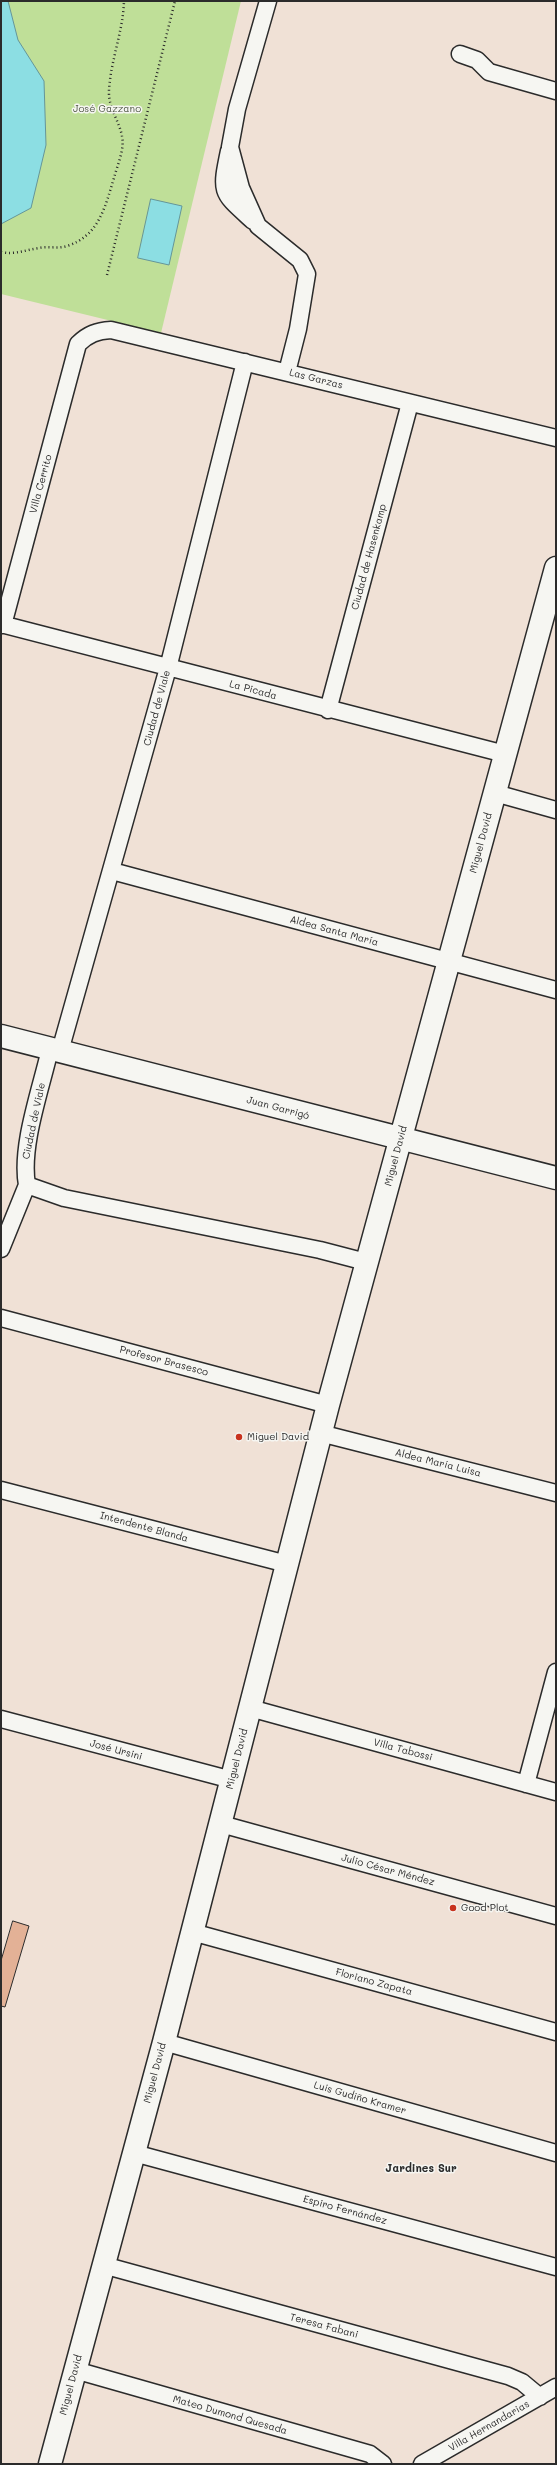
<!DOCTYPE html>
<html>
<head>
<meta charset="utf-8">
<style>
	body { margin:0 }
	#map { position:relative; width:557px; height:2465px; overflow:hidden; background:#f0e1d6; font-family:Mali,sans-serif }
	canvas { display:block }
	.frame { position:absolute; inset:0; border:2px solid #2b2b2b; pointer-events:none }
</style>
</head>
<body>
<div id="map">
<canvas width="557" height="2465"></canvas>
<div class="frame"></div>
</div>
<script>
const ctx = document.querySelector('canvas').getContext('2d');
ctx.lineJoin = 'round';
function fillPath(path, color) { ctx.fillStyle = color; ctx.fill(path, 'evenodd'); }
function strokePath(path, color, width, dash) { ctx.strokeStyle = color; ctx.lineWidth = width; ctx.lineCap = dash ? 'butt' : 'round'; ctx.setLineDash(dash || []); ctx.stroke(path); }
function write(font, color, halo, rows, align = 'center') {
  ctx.font = font + ' Mali,sans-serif'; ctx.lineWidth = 3; ctx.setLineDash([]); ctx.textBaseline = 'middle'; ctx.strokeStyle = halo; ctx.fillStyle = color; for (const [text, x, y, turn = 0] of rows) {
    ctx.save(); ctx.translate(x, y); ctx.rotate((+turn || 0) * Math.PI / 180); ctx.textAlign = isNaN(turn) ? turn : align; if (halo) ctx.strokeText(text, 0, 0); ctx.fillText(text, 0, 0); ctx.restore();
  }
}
fillPath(new Path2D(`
	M 1,1 L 241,1 L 161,333 L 1,294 Z`), '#bfdf98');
const water = new Path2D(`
	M 1,1 L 8,1 L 18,40 L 44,81 L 46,145 L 31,208 L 1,224 Z
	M 151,199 L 182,206 L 169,265 L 138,258 Z`);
fillPath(water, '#8cdee3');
strokePath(water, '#659699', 1);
const building = new Path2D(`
	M 13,1921 L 29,1926 L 5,2007 L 1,2006 L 1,1961 Z`);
fillPath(building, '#e3b196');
strokePath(building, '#2b2b2b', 1);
const street = new Path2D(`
	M 268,1 L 237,109 L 230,147 L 241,188 L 258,226 L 300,260 L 307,274 L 298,329 L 287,372
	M 460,54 L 477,60 L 489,72 L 556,91
	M 229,151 C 220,194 221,192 253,221
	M 1,624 L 505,754
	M 3,625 L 78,344 C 88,334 97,331 111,330 L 556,438
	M 328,710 L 410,403
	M 495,793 L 556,810
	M 112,871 L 556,990
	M 50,1049 C 41,1089 20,1146 27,1185 L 64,1198 L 320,1250 L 366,1262
	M 60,1051 L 168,668 L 245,362
	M 1,1249 L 27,1185
	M 1,1318 L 328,1405
	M 320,1433 L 556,1493
	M 1,1490 L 287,1564
	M 250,1708 L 556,1792
	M 1,1719 L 232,1780
	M 526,1784 L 556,1672
	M 221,1824 L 556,1916
	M 192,1932 L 556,2032
	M 164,2042 L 556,2153
	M 134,2153 L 556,2267
	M 103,2265 L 508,2376 L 522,2382 L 540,2397
	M 75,2370 L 370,2454 L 383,2464
	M 422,2464 L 556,2387`);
const secondary = new Path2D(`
	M 1,1036 L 556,1178
	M 50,2464 L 164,2042 L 328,1405 L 556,568`);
strokePath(street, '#2b2b2b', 19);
strokePath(secondary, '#2b2b2b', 25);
strokePath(new Path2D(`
	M 1,252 C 15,255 25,250 39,248 C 48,246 58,249 67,246 C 99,236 105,207 114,178 C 117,166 125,149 122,136 C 119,120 108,108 109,90 C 111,59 123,32 124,1
	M 107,275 L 175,1`), '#2b2b2b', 2.5, [1, 3]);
strokePath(street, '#f6f6f2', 16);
strokePath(secondary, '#f6f6f2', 22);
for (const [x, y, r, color] of [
	[239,1437,4,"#c8321e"],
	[453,1908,4,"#c8321e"]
]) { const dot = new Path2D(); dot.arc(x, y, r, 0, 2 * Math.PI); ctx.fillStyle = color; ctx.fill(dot); strokePath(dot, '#f6f6f2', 1.5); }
write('10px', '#505846', '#f6f6f2', [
	["José Gazzano",107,109]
]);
write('10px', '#2b2b2b', '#f6f6f2', [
	["Las Garzas",316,379,14],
	["Villa Cerrito",41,484,-75],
	["Ciudad de Hasenkamp",369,557,-75],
	["La Picada",253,690,15],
	["Ciudad de Viale",157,708,-75],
	["Miguel David",481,843,-75],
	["Aldea Santa María",334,931,15],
	["Juan Garrigó",278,1108,15],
	["Ciudad de Viale",34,1121,-78],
	["Miguel David",396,1156,-75],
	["Profesor Brasesco",164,1361,15],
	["Aldea María Luisa",438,1463,14],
	["Intendente Blanda",144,1527,15],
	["José Ursini",116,1750,15],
	["Villa Tabossi",403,1750,15],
	["Miguel David",237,1759,-76],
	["Julio César Méndez",388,1870,15],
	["Floriano Zapata",374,1982,15],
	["Miguel David",155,2073,-75],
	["Luis Gudiño Kramer",360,2098,16],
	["Espiro Fernández",345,2210,15],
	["Teresa Fabani",324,2326,15],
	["Miguel David",71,2385,-75],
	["Mateo Dumond Quesada",230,2415,16],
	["Villa Hernandarias",489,2426,-30]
]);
write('10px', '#2b2b2b', '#f6f6f2', [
	["Miguel David",247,1437],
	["Good Plot",461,1908]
], 'left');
write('bold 11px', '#2b2b2b', '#f6f6f2', [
	["Jardines Sur",421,2169]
]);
</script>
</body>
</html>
